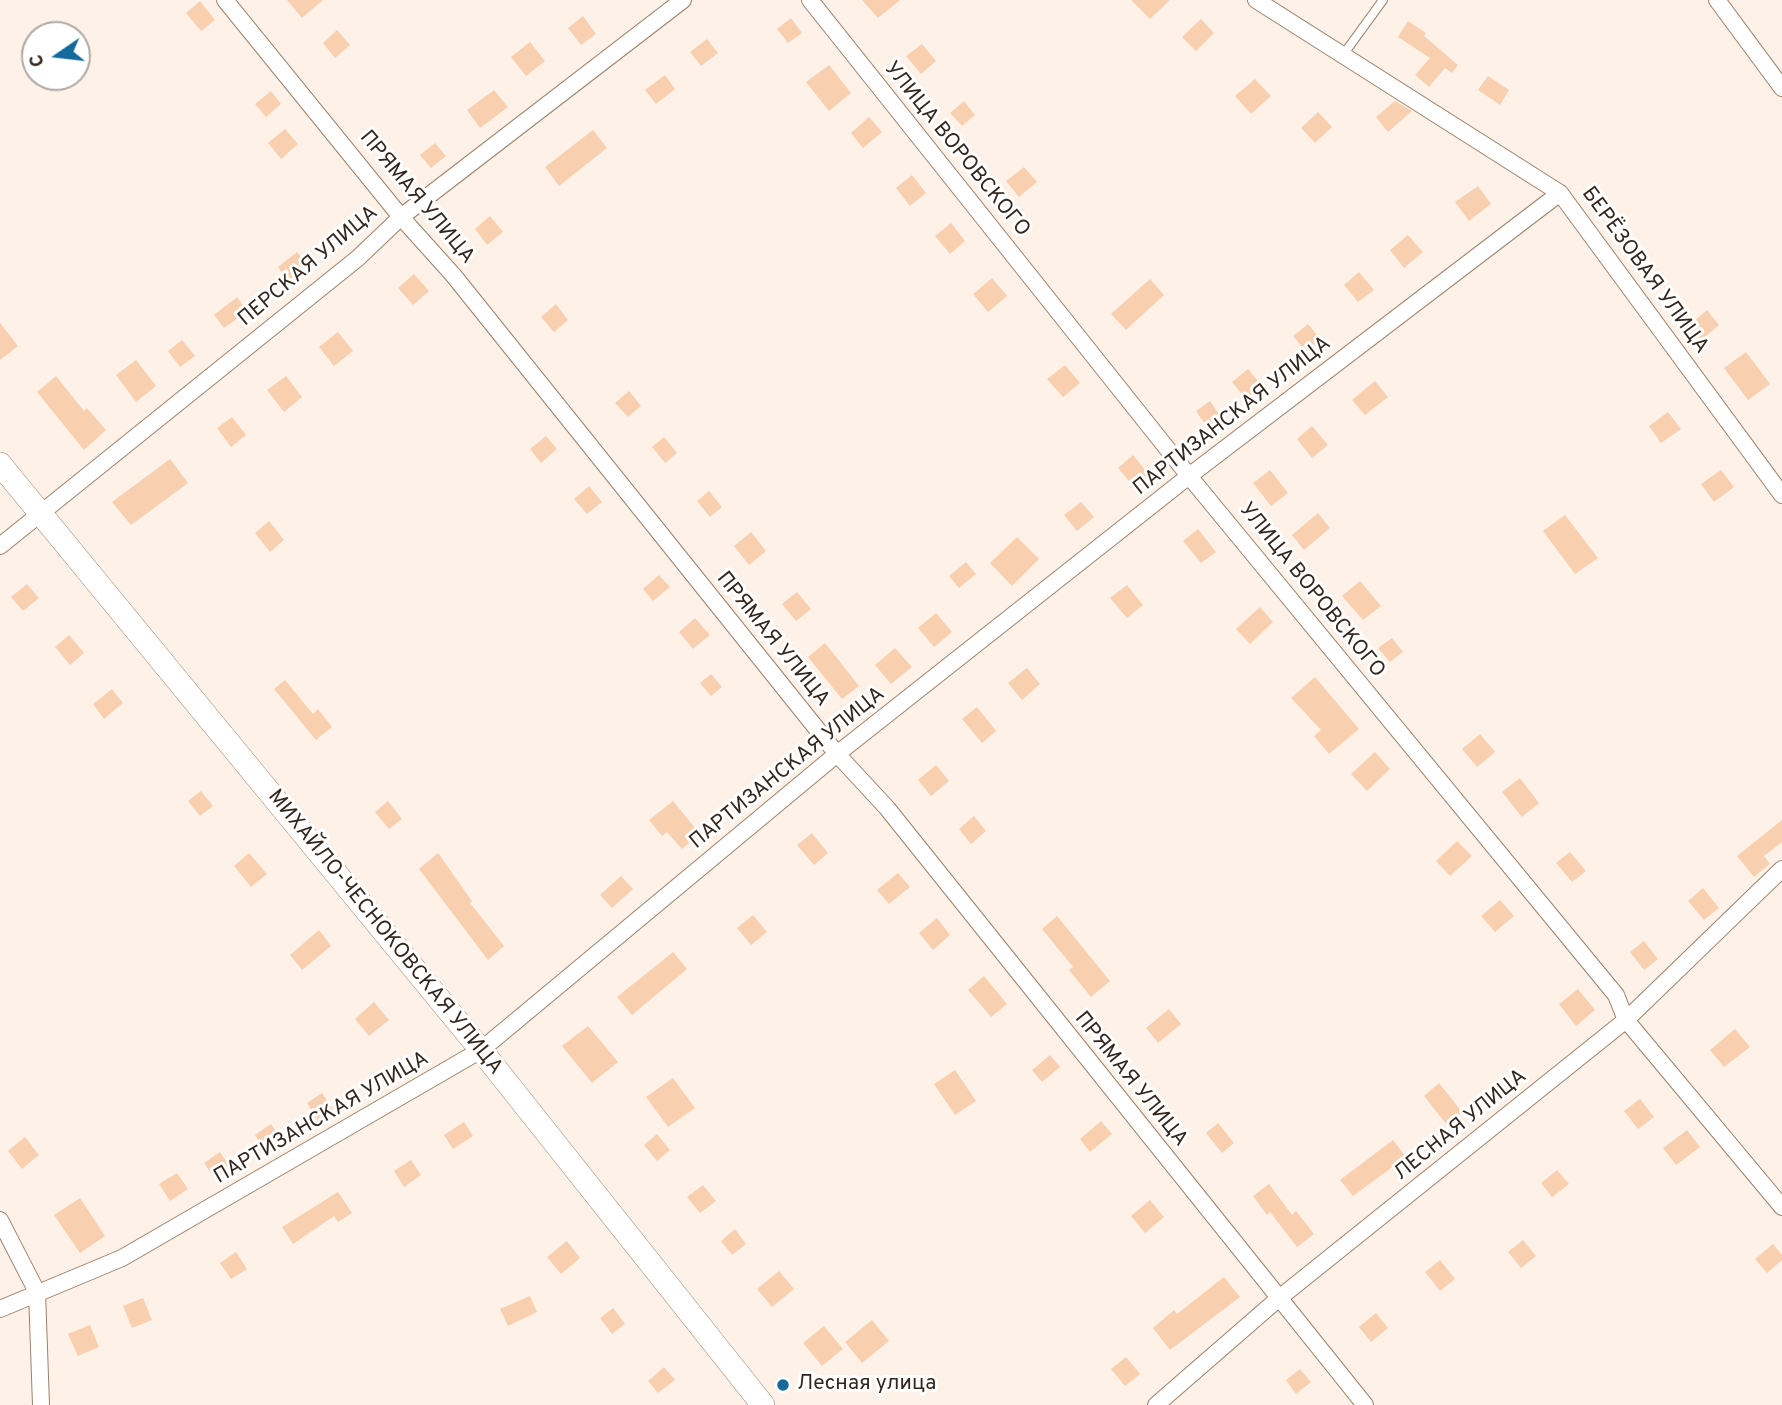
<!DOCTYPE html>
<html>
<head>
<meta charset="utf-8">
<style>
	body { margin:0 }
	#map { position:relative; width:1782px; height:1405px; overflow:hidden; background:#fef1e7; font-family:Overpass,sans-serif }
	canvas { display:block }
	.north { position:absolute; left:21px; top:21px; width:70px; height:70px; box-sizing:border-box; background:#fff; border:2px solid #ada8a5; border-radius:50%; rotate:256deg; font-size:19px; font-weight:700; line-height:28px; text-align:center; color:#32261d }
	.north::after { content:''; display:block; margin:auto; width:24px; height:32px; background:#146b9b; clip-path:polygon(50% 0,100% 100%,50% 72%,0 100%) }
</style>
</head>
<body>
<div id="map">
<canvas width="1782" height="1405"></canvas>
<div class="north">С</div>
</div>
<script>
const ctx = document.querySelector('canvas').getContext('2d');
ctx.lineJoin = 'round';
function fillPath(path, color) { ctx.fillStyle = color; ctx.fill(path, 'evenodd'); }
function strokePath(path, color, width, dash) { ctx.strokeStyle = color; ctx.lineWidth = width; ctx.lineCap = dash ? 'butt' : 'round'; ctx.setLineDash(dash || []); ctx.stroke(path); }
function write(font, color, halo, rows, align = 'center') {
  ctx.font = font + ' Overpass,sans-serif'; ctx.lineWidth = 6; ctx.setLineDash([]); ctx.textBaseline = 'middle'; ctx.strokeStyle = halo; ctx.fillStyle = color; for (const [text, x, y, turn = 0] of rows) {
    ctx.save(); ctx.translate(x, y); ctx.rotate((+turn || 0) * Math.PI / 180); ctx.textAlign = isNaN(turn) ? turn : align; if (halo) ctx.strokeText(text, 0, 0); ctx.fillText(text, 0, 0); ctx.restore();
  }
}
fillPath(new Path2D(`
	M 287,0 L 323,0 L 302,18 Z
	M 862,0 L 900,0 L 878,18 Z
	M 1131,0 L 1170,0 L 1150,19 Z
	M 200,1 L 215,20 L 201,31 L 186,13 Z
	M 583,16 L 596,34 L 581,45 L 568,28 Z
	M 791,18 L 802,33 L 788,43 L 777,29 Z
	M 1201,19 L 1214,33 L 1196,51 L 1182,37 Z
	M 1408,21 L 1426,33 L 1424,36 L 1458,65 L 1452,73 L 1445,68 L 1429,87 L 1415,75 L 1430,58 L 1398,37 Z
	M 337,30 L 350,45 L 335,58 L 323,43 Z
	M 707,39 L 718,53 L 701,66 L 690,52 Z
	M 530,42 L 545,61 L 526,76 L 511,57 Z
	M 922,44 L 936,61 L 921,74 L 906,56 Z
	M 829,65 L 851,93 L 829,111 L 806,82 Z
	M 665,75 L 675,89 L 656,104 L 645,90 Z
	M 1488,76 L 1509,90 L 1500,105 L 1478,90 Z
	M 1255,79 L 1271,96 L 1251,114 L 1235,96 Z
	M 494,90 L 508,107 L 480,128 L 467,110 Z
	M 271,91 L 281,104 L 266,117 L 255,104 Z
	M 964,101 L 975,115 L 962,126 L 950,113 Z
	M 1395,101 L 1412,111 L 1388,132 L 1376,117 Z
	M 1318,112 L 1332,127 L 1315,143 L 1301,128 Z
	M 869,117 L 882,132 L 863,148 L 851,133 Z
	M 285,129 L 298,144 L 281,159 L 268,143 Z
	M 593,130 L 607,148 L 559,186 L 545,167 Z
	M 435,143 L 446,156 L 431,168 L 420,155 Z
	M 1024,167 L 1037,182 L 1019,197 L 1006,181 Z
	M 912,175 L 926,193 L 910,206 L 896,188 Z
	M 1478,186 L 1491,204 L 1469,221 L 1455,202 Z
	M 490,216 L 503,232 L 487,245 L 475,229 Z
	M 951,223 L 965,241 L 950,254 L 935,236 Z
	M 1408,235 L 1423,252 L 1404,268 L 1390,250 Z
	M 297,252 L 308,266 L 288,281 L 278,267 Z
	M 1359,272 L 1374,290 L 1358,302 L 1344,285 Z
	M 414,274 L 429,291 L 413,305 L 398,288 Z
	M 992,278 L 1007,296 L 988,312 L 973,294 Z
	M 1150,279 L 1164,295 L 1126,330 L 1111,314 Z
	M 237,297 L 247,311 L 224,328 L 214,315 Z
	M 556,304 L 568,320 L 554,332 L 541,317 Z
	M 1707,310 L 1719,325 L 1700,341 L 1687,327 Z
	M 0,323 L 18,346 L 0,360 Z
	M 1308,324 L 1320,339 L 1306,352 L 1293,336 Z
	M 338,332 L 353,351 L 334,366 L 319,347 Z
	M 182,340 L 195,356 L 180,367 L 168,351 Z
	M 1746,352 L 1770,384 L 1748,400 L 1724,368 Z
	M 136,360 L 156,386 L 136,402 L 116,375 Z
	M 1065,365 L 1080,383 L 1063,397 L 1047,379 Z
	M 1248,369 L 1263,387 L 1247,400 L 1232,382 Z
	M 56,376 L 84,411 L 87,408 L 106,430 L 84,450 L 37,392 Z
	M 286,376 L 302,397 L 284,412 L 267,390 Z
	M 1375,381 L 1388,397 L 1365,415 L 1352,400 Z
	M 629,391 L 641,406 L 628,417 L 615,403 Z
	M 1210,401 L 1223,420 L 1209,430 L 1196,411 Z
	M 1668,412 L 1681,429 L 1661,443 L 1649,426 Z
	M 232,417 L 246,435 L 231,447 L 217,428 Z
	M 1312,426 L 1328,445 L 1312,458 L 1297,439 Z
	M 546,436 L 557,449 L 541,463 L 530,449 Z
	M 664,437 L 677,453 L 665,463 L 652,447 Z
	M 1133,455 L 1149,475 L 1134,487 L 1118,468 Z
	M 170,459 L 188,483 L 131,525 L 112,502 Z
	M 1270,470 L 1288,493 L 1271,506 L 1253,483 Z
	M 1721,470 L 1734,487 L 1714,502 L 1701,484 Z
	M 589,486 L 602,502 L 587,514 L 574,499 Z
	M 709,491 L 722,507 L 710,517 L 697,501 Z
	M 1081,502 L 1094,517 L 1077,531 L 1064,515 Z
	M 1318,513 L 1330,528 L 1304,550 L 1292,535 Z
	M 1565,515 L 1598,558 L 1575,574 L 1543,531 Z
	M 269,521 L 284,540 L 270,552 L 255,533 Z
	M 1198,529 L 1216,552 L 1201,563 L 1183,541 Z
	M 751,532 L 766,551 L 749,565 L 734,546 Z
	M 1017,537 L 1039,559 L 1012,586 L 990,563 Z
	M 966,562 L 976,574 L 959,588 L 949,576 Z
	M 659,575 L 670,587 L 653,601 L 643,589 Z
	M 1360,581 L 1381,606 L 1363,620 L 1342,596 Z
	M 27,584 L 39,598 L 23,611 L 11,597 Z
	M 1127,585 L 1143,605 L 1127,618 L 1110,598 Z
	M 797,592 L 811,609 L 796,621 L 782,604 Z
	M 1260,607 L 1273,622 L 1250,644 L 1236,629 Z
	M 936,613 L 952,632 L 934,647 L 918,628 Z
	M 695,618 L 710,635 L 693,649 L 679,632 Z
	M 69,635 L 84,653 L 70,665 L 55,647 Z
	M 1392,638 L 1403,652 L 1390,662 L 1378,648 Z
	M 825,643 L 859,686 L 842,699 L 808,657 Z
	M 895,648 L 912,667 L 891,684 L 875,665 Z
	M 1027,668 L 1040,684 L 1022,700 L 1008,683 Z
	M 711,674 L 722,687 L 711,696 L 700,683 Z
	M 1315,677 L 1359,729 L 1329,754 L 1314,736 L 1321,730 L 1291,698 Z
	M 285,680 L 313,714 L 318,709 L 332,727 L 316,740 L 274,689 Z
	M 112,689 L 123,703 L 104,719 L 93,704 Z
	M 977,707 L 996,731 L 982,743 L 962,719 Z
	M 1480,734 L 1495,752 L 1477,767 L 1462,749 Z
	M 1375,752 L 1390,769 L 1367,791 L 1351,774 Z
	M 936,765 L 949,781 L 931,796 L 918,780 Z
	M 1520,778 L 1539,803 L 1522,817 L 1502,792 Z
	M 201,791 L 213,806 L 200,816 L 188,801 Z
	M 388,801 L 402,819 L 389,829 L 375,812 Z
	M 673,801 L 700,834 L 682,849 L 667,832 L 662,836 L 649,820 Z
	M 974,816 L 986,831 L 971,844 L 959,829 Z
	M 1782,820 L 1782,842 L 1764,856 L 1770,864 L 1754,877 L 1737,856 Z
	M 812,833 L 828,853 L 814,865 L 797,845 Z
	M 1457,841 L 1472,856 L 1450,876 L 1436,861 Z
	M 1570,852 L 1586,871 L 1572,882 L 1556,863 Z
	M 249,853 L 267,874 L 251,887 L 234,866 Z
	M 438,853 L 472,901 L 470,903 L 504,946 L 488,960 L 419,869 Z
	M 898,873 L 910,887 L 889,904 L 877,890 Z
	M 621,876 L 633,889 L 612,908 L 600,895 Z
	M 1703,888 L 1719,908 L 1704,920 L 1688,901 Z
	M 1500,900 L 1514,916 L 1495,932 L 1481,916 Z
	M 753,915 L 767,932 L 751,945 L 737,928 Z
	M 1057,916 L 1110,981 L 1091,997 L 1069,970 L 1073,967 L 1042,929 Z
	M 937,918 L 950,935 L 933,950 L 919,933 Z
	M 319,930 L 331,946 L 302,970 L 290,955 Z
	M 1644,941 L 1658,959 L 1644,970 L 1630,952 Z
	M 673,952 L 687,969 L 632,1015 L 617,997 Z
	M 984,976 L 1007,1004 L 991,1017 L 968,990 Z
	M 1578,989 L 1595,1010 L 1576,1026 L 1559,1004 Z
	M 374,1002 L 389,1020 L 369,1036 L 355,1019 Z
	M 1169,1009 L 1181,1024 L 1158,1043 L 1146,1028 Z
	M 588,1026 L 618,1062 L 592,1083 L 562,1046 Z
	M 1735,1029 L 1750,1047 L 1724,1067 L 1710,1050 Z
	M 1050,1055 L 1060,1067 L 1042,1082 L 1032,1070 Z
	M 955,1070 L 976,1101 L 955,1115 L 934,1084 Z
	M 673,1078 L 695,1108 L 668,1127 L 646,1097 Z
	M 1439,1083 L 1462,1112 L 1447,1125 L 1424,1096 Z
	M 322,1093 L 334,1111 L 318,1121 L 307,1103 Z
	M 1640,1099 L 1654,1117 L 1638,1129 L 1624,1111 Z
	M 1101,1121 L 1112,1134 L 1090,1152 L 1080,1139 Z
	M 464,1122 L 473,1136 L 453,1149 L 444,1135 Z
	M 1218,1123 L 1234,1143 L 1222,1153 L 1206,1133 Z
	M 271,1124 L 281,1140 L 265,1150 L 255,1135 Z
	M 1687,1130 L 1700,1147 L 1676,1165 L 1663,1148 Z
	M 657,1134 L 670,1150 L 657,1161 L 644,1145 Z
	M 25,1137 L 39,1155 L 22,1169 L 8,1151 Z
	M 1393,1140 L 1406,1157 L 1353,1196 L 1340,1180 Z
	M 220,1152 L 231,1168 L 215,1179 L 204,1163 Z
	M 411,1160 L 421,1175 L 404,1187 L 394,1171 Z
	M 1557,1170 L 1569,1184 L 1552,1197 L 1541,1183 Z
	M 177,1173 L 188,1189 L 170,1201 L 159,1184 Z
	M 1269,1184 L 1292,1215 L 1296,1211 L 1314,1234 L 1297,1247 L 1270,1212 L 1267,1215 L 1253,1196 Z
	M 703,1185 L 716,1201 L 700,1213 L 687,1197 Z
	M 338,1192 L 352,1213 L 338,1222 L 334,1216 L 293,1244 L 282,1227 Z
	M 80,1198 L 105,1236 L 80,1253 L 54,1215 Z
	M 1150,1200 L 1164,1217 L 1145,1233 L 1131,1216 Z
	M 735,1229 L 746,1244 L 732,1255 L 721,1241 Z
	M 1523,1240 L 1536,1256 L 1521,1268 L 1508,1252 Z
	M 567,1241 L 580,1258 L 561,1274 L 547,1257 Z
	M 1773,1244 L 1782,1255 L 1782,1260 L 1767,1273 L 1755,1259 Z
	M 236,1252 L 247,1269 L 231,1279 L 220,1263 Z
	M 1440,1260 L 1455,1279 L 1440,1291 L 1425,1272 Z
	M 779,1271 L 794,1289 L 772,1307 L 757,1289 Z
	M 1224,1277 L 1240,1297 L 1170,1350 L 1153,1328 L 1174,1310 L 1177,1314 Z
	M 530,1296 L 537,1312 L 508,1326 L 500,1309 Z
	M 143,1298 L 152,1320 L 132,1328 L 123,1306 Z
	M 613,1308 L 625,1324 L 612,1334 L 600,1318 Z
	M 1376,1313 L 1388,1328 L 1371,1342 L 1359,1327 Z
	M 872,1320 L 889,1341 L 862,1363 L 845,1342 Z
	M 90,1325 L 99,1347 L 78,1356 L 68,1334 Z
	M 824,1326 L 843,1349 L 822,1366 L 803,1343 Z
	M 1126,1357 L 1140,1374 L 1125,1386 L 1111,1369 Z
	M 664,1367 L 675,1380 L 658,1393 L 648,1381 Z
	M 1300,1369 L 1311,1382 L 1296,1394 L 1286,1380 Z`), '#f8d0b0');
const lane = new Path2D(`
	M 1343,55 L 1383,0`);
const street = new Path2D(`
	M 225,0 L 401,217 L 454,276 L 837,754 L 887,808 L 1365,1405
	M 810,0 L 1189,476 L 1616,995 L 1626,1020 L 1782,1207
	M 1256,0 L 1560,193 L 1782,495
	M 1717,0 L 1782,88
	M 0,546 L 358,258 L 401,217 L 683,0
	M 0,1220 L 37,1292 L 41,1405
	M 0,1309 L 122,1258 L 481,1050 L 837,754 L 1189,476 L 1560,193
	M 1156,1405 L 1278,1299 L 1626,1020 L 1782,869`);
const secondary = new Path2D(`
	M 0,464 L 481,1050 L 763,1405`);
strokePath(lane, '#9e816a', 10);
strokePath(street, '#9e816a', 18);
strokePath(secondary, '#9e816a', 24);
strokePath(lane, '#fff', 8);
strokePath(street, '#fff', 16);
strokePath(secondary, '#fff', 23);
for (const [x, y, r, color] of [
	[783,1385,7,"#146b9b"]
]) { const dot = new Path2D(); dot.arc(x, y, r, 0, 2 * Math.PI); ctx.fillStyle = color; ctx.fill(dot); strokePath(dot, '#fff', 2.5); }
write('21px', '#32261d', '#fff', [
	["УЛИЦА ВОРОВСКОГО",956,150,51],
	["ПРЯМАЯ УЛИЦА",416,198,50],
	["ПЕРСКАЯ УЛИЦА",309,267,-40],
	["БЕРЁЗОВАЯ УЛИЦА",1644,271,54],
	["ПАРТИЗАНСКАЯ УЛИЦА",1233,417,-38],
	["УЛИЦА ВОРОВСКОГО",1311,591,51],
	["ПРЯМАЯ УЛИЦА",772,640,51],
	["ПАРТИЗАНСКАЯ УЛИЦА",788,769,-39],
	["МИХАЙЛО-ЧЕСНОКОВСКАЯ УЛИЦА",384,933,51],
	["ПРЯМАЯ УЛИЦА",1130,1080,51],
	["ПАРТИЗАНСКАЯ УЛИЦА",322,1119,-30],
	["ЛЕСНАЯ УЛИЦА",1461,1126,-39]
]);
write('21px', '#32261d', '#fff', [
	["Лесная улица",797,1385]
], 'left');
</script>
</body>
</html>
